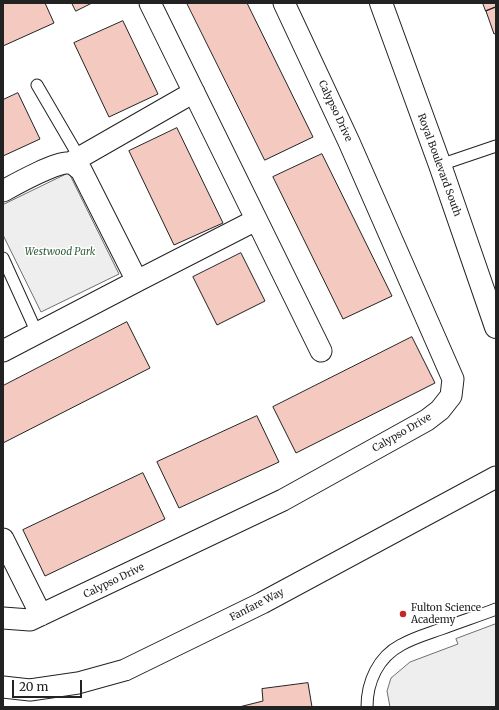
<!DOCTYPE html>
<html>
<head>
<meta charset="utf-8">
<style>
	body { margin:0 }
	#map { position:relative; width:499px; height:710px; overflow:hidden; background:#fff; font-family:Merriweather,serif }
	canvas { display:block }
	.frame { position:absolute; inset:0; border:4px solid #222; pointer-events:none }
	.scale { position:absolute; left:12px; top:680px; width:70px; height:18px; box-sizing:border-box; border:2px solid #222; border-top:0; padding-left:5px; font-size:12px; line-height:14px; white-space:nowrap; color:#222; -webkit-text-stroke:3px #fff; paint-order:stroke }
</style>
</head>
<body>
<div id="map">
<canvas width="499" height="710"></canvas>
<div class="frame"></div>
<div class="scale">20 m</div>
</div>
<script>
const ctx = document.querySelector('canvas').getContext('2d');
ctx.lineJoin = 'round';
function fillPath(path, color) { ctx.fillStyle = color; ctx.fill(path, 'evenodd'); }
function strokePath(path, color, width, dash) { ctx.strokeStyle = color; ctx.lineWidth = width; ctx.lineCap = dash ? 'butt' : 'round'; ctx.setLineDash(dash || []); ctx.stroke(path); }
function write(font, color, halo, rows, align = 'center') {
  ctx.font = font + ' Merriweather,serif'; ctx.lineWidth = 3; ctx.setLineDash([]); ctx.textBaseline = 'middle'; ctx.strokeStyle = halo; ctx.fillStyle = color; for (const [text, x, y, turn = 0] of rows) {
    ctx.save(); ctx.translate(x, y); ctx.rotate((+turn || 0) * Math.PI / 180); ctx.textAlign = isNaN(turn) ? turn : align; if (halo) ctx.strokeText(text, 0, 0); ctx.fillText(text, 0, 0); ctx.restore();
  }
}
const green = new Path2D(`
	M 69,173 L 119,274 L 41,312 L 3,235 L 3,205 Z
	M 496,624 L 496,707 L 390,707 L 387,691 L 391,678 L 410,662 L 458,644 L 456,639 Z`);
fillPath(green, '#eee');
strokePath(green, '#6f6f6f', 1);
const building = new Path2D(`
	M 3,3 L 45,3 L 54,23 L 3,46 Z
	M 72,3 L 92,3 L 76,11 Z
	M 187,3 L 247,3 L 313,137 L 265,160 Z
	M 483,3 L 496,3 L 496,7 L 486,11 Z
	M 496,7 L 496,33 L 494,34 L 486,11 Z
	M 123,21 L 158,94 L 109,117 L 74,43 Z
	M 18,93 L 40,139 L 3,156 L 3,100 Z
	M 177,128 L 223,223 L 174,245 L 129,151 Z
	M 322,154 L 392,296 L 343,319 L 273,177 Z
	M 241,253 L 265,301 L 217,325 L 193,277 Z
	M 127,322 L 150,368 L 3,443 L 3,386 Z
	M 412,337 L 435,383 L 296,453 L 273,407 Z
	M 257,416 L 279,462 L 179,508 L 157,462 Z
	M 143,473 L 165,519 L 45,576 L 23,530 Z
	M 308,683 L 312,707 L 239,707 L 263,701 L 262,689 Z`);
fillPath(building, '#f3c9c0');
strokePath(building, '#222', 1);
const service = new Path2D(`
	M 37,85 L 79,157
	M 440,165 L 496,146
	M 3,258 L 37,333
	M 367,707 C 367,682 378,657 401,645 C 413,638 427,634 441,629 C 459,622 478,616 496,609`);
const minor = new Path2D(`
	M 150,3 L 321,351
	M 70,163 L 194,92
	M 3,191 C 14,185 59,160 70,163 C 73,163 78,168 81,170 L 137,281 L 3,351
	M 137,281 L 256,220
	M 3,539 L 41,615
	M 3,618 L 30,620 L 283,500 L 427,420 L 440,410 L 451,396 L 453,379 L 349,142 L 284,3
	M 3,687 L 30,690 L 78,683 L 125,670 L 262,603 L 496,477`);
const tertiary = new Path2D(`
	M 381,3 L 440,165 L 496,327`);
strokePath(service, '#222', 13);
strokePath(minor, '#222', 23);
strokePath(tertiary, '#222', 24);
strokePath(service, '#fff', 11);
strokePath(minor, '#fff', 21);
strokePath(tertiary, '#fff', 22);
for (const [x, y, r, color] of [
	[403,614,4,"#c62828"]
]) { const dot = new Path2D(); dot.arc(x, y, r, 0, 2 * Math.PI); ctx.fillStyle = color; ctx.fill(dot); strokePath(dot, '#fff', 1.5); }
write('10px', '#222', '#fff', [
	["Calypso Drive",335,111,65],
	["Royal Boulevard South",439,165,70],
	["Calypso Drive",402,433,-30],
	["Calypso Drive",114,581,-26],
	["Fanfare Way",257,605,-27]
]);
write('italic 10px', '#2f5e38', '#fff', [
	["Westwood Park",60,252]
]);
write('10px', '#222', '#fff', [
	["Fulton Science",411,608],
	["Academy",411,620]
], 'left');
</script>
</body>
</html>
